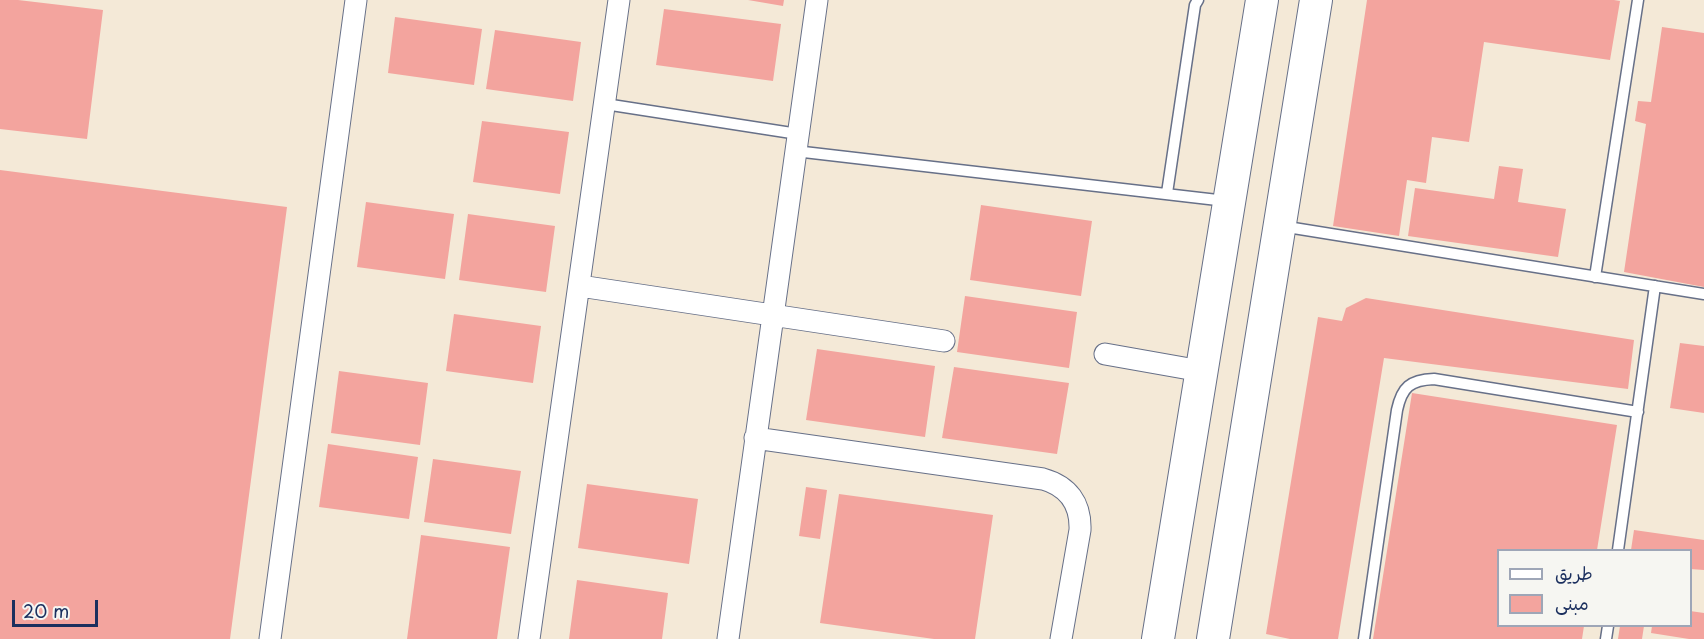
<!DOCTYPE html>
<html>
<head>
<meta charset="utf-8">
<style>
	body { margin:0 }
	#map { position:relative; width:1704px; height:639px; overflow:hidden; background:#f4e9d7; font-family:"Playpen Sans","Playpen Sans Arabic",sans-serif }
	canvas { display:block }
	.legend { position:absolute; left:1497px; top:549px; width:195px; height:78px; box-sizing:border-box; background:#f6f6f2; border:2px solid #9ea6b7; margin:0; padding:8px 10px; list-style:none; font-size:18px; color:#1b2f5e }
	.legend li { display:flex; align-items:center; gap:12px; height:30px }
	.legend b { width:30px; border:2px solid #9ea6b7 }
	.scale { position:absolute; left:12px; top:600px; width:86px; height:27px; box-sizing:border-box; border:3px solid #1b2f5e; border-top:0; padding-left:8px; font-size:18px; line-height:21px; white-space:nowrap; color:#1b2f5e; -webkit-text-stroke:4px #f6f6f2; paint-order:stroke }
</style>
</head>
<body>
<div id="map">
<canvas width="1704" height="639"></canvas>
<ul class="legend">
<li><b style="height:8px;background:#fff"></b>طريق</li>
<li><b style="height:16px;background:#f3a49e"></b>مبنى</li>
</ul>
<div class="scale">20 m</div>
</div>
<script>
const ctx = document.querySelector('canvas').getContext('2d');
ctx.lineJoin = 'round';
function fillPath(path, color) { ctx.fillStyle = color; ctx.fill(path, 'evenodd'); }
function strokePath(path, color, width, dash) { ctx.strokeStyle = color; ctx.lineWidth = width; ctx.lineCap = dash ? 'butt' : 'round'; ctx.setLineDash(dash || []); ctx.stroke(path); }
fillPath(new Path2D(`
	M 0,0 L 18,0 L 103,10 L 87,139 L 0,129 Z
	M 748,0 L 784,0 L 783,6 Z
	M 1367,0 L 1614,0 L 1620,1 L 1610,60 L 1484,42 L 1469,142 L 1432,137 L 1426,183 L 1407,180 L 1399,236 L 1333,226 Z
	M 664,9 L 781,24 L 773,81 L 656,65 Z
	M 395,17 L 482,29 L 474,85 L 388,73 Z
	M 1662,27 L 1704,33 L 1704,287 L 1624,272 L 1646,124 L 1635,121 L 1638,101 L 1651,102 Z
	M 495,30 L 581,42 L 573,101 L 486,89 Z
	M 482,121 L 569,132 L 560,194 L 473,182 Z
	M 1499,166 L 1523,169 L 1518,202 L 1566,209 L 1558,257 L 1408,236 L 1415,188 L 1494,199 Z
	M 0,170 L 287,207 L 230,639 L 0,639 Z
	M 366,202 L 454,214 L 445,279 L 357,267 Z
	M 981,205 L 1092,221 L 1081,296 L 970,280 Z
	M 468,214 L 555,226 L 546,292 L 459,280 Z
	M 965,296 L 1077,312 L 1069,368 L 957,352 Z
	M 1366,298 L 1634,340 L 1628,389 L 1384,358 L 1338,639 L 1290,639 L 1266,634 L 1318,317 L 1342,321 L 1346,308 Z
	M 454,314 L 541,326 L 533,383 L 446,371 Z
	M 1680,343 L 1704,346 L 1704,413 L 1670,408 Z
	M 817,349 L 935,366 L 925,437 L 806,420 Z
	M 954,367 L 1069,383 L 1057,454 L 942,438 Z
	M 339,371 L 428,383 L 420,445 L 331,433 Z
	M 1412,393 L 1617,425 L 1597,550 L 1498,550 L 1498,626 L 1584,626 L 1582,639 L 1373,639 Z
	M 328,444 L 418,457 L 409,519 L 319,507 Z
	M 433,459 L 521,471 L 511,534 L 424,522 Z
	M 587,484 L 698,499 L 689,564 L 578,548 Z
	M 806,487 L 827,490 L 820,539 L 799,536 Z
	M 839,494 L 993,515 L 975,639 L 934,639 L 820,623 Z
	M 1634,530 L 1704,540 L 1704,570 L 1690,569 L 1690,550 L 1631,550 Z
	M 421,535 L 510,547 L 497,639 L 407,639 Z
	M 577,580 L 668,593 L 662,639 L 569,639 Z
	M 1690,611 L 1704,613 L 1704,639 L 1689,639 L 1651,633 L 1652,626 L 1690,626 Z
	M 1620,626 L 1644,626 L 1642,639 L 1618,639 Z`), '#f3a49e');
const lane = new Path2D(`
	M 605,104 L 798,134
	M 795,151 L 1226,201
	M 1167,193 L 1195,5 L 1198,0
	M 1281,226 L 1704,294
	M 1595,277 L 1638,0
	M 1618,550 L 1655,286
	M 1364,639 L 1397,410 C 1402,387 1410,380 1434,379 L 1638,412
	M 1606,639 L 1608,626`);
const street = new Path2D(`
	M 580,286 L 944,341
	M 1105,354 L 1201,371
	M 755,438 L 1043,479 C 1068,486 1081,503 1080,530 L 1061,639
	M 270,639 L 356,0
	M 529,639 L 619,0
	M 728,639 L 817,0`);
const secondary = new Path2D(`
	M 1158,639 L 1262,0
	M 1213,639 L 1316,0`);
strokePath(lane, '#677088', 13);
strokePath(street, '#677088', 23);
strokePath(secondary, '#677088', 34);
strokePath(lane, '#fff', 10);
strokePath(street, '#fff', 21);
strokePath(secondary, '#fff', 32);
</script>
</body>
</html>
